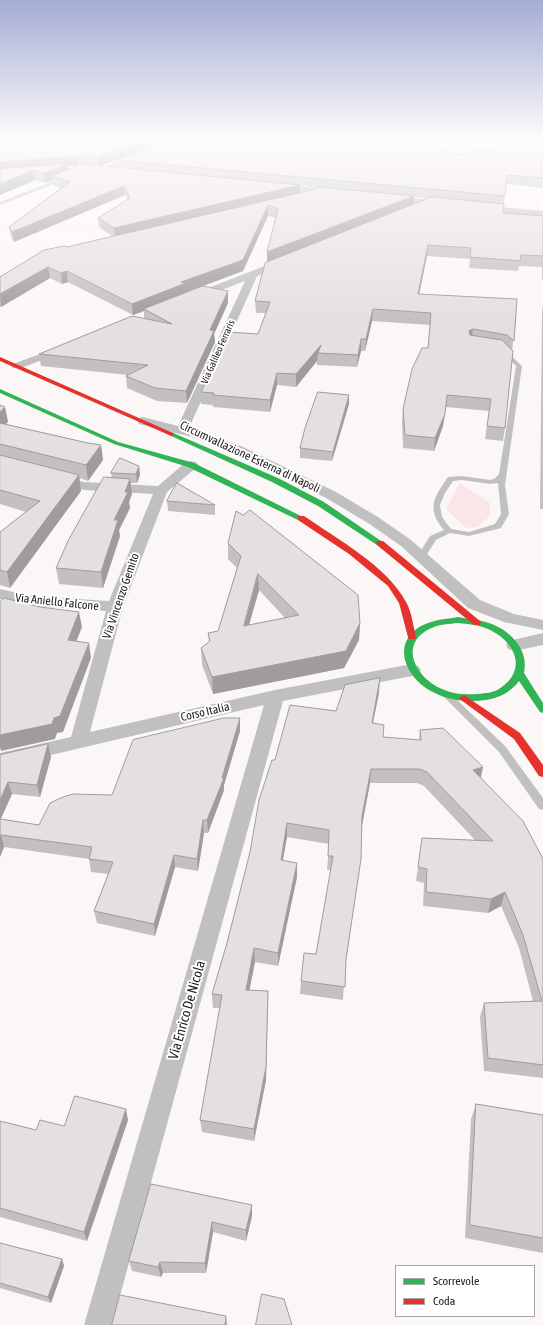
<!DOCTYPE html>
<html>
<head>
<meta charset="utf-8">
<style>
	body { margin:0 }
	#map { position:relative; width:543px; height:1325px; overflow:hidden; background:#fcf7f7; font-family:"Asap Condensed",sans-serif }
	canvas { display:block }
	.legend { position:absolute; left:395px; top:1265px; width:140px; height:52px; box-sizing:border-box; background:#fff; border:1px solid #a7a6a6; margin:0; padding:5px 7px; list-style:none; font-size:12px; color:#242121 }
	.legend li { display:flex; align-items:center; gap:8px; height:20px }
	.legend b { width:20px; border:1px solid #a7a6a6 }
</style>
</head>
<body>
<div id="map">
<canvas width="543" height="1325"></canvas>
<ul class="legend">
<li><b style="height:5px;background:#30b455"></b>Scorrevole</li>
<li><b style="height:5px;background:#e5322d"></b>Coda</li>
</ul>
</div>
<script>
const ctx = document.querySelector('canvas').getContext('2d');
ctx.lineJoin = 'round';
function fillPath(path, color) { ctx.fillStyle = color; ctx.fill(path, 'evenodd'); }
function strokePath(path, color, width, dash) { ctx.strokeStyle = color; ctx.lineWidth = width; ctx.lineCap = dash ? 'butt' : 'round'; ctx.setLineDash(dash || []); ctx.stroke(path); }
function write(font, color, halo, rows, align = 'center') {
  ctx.font = font + ' "Asap Condensed",sans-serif'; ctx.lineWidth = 4; ctx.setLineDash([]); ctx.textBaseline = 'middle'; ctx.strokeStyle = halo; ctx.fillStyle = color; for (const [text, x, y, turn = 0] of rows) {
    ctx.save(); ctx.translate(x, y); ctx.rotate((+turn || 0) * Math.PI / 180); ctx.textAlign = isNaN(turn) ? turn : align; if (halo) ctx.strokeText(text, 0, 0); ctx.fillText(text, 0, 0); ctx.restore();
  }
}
fillPath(new Path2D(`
	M 460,483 L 490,503 L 490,516 L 477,527 L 466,528 L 446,509 Z`), '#fae5e9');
fillPath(new Path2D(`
	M 62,178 L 66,179 L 0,205 L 0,202 Z
	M 505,350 L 522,366 L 505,485 L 509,514 L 501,528 L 469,536 L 450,533 L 436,540 L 424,559 L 418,559 L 417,557 L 430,536 L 444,530 C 426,509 434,497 448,477 L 462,476 L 490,480 L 494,479 L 499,474 L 516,366 L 502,352 ZM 462,480 L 490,484 L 498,483 L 501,514 L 495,524 L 469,532 L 451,529 L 442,517 L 440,505 L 445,493 L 453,481 Z
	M 448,693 L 451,694 L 505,746 L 543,798 L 543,810 L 539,809 L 499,752 L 443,696 L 445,694 Z`), '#c1c0c0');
fillPath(new Path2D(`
	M 136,154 L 142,154 L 143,156 L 101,173 L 98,173 L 94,171 Z
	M 277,184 L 334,190 L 338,193 L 334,196 L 274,189 L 273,187 Z
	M 391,196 L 444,201 L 448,204 L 444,207 L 388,201 L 387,199 Z
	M 480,205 L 543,211 L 543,217 L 477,210 L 476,208 Z
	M 285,258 L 288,259 L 290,261 L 288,263 L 257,276 L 189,428 L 241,446 L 336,492 L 378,517 L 411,540 L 480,600 L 514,614 L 543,620 L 543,630 L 504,622 L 468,608 L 401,546 L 368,523 L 326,498 L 281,475 L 231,452 L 192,437 L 139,424 L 137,421 L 139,418 L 143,417 L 178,426 L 245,281 L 198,299 L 190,299 L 189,297 L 190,295 Z
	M 62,346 L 66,347 L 68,349 L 66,351 L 21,368 L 13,368 L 11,366 L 13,364 Z
	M 191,461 L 196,462 L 198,465 L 196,468 L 167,492 L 123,607 L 90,732 L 275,690 L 412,664 L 418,666 L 421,670 L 418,674 L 412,676 L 283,701 L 112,1325 L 84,1325 L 264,705 L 0,767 L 0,753 L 71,737 L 106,611 L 31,606 L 0,599 L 0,589 L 31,596 L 109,601 L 153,494 L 84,490 L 53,482 L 51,479 L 53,476 L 58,475 L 84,482 L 158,486 L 186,462 Z
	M 543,633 L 543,645 L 514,651 L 508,649 L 506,645 L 508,641 Z`), '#c1c0c0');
fillPath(new Path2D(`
	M 0,389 L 118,442 L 194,463 L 305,518 L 301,520 L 298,520 L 188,467 L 114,444 L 0,393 Z
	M 171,432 L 278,478 L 324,502 L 384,543 L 383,545 L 377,545 L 318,506 L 272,482 L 169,435 L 168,434 Z
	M 458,617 C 469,619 481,620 492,624 C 512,632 529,651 524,673 L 543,703 L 543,713 L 540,712 L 519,681 C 511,692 499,698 486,700 C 469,702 450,701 435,693 C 404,679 388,638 428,623 C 438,619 448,619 458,617 ZM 458,623 C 468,624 479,625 488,629 C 515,641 529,670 499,689 C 493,693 485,693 478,694 C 466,695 453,694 442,689 C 414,677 397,641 434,627 C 441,624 450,624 458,623 Z`), '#30b455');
fillPath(new Path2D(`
	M 0,357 L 173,433 L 174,434 L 171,436 L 169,435 L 0,361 Z
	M 298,516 L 304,516 C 337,539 387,566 406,602 C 412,612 413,626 416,637 L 415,639 L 409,639 L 408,637 L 399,603 L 388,586 L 349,554 L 298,520 Z
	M 377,541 L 383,541 L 480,621 L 481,623 L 480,625 L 474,625 L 377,545 L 376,543 Z
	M 464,695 L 520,733 L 543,765 L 543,777 L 539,776 L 514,739 L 461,700 L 459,698 Z`), '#e5322d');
fillPath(new Path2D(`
	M 0,138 L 173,140 L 156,146 L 455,155 L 507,146 L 484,138 L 543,138 L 543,188 L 506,184 L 503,213 L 543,216 L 543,280 L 542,280 L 542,267 L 519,266 L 518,271 L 469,268 L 470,259 L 427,256 L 419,294 L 517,299 L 505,428 L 503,441 L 485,439 L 489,411 L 446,407 L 443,426 L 434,451 L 403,448 L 402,422 L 403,409 L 428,348 L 430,325 L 372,321 L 365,351 L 361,351 L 357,367 L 317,365 L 317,361 L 296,387 L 277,385 L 270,412 L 213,407 L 213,405 L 201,404 L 201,392 L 258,334 L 266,313 L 256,313 L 255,301 L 267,262 L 276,218 L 268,216 L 243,271 L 187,292 L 187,293 L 228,303 L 214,334 L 215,342 L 187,403 L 157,401 L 127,388 L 126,376 L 128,375 L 41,366 L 39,354 L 144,319 L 144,311 L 133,315 L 68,282 L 62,284 L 50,278 L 1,307 L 0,306 L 0,277 L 67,247 L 112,236 L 99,227 L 98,218 L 127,200 L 125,195 L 14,242 L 11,237 L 9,227 L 61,188 L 53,186 L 52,180 L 45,183 L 36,180 ZM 117,160 L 118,167 L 101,166 ZM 68,166 L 79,166 L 69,170 ZM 300,186 L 318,188 L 316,189 L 300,193 ZM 413,197 L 415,197 L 429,199 L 413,205 Z
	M 543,305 L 543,509 L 540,509 L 542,312 Z
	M 349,395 L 349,404 L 332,461 L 300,458 L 300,448 Z
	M 0,405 L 5,407 L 8,422 L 6,424 L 88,443 L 101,445 L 103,460 L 88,481 L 79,478 L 81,491 L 10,588 L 0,585 L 0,532 L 26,512 L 0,504 Z
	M 139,466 L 140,475 L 137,483 L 131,483 L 132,494 L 129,502 L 130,508 L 119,530 L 120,536 L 103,588 L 59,584 L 56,568 L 112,478 L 111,473 Z
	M 167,501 L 215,505 L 215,515 L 168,511 Z
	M 228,543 L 360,623 L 359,640 L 344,668 L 213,694 L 202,665 L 201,648 L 209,643 L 208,633 L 218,631 L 237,568 L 228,559 ZM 259,590 L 285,618 L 249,625 Z
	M 379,693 L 373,723 L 383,737 L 419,740 L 420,730 L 481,778 L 543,859 L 543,1078 L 484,1071 L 480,1017 L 484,1003 L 533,1001 L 519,948 L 501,906 L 488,913 L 423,906 L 424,883 L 416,881 L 422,838 L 475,840 L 424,786 L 417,783 L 370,783 L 362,825 L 359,873 L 345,966 L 343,1000 L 300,994 L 301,981 L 316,954 L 331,870 L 327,870 L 329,844 L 287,837 L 283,861 L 297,877 L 278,966 L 255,962 L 249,990 L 268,991 L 266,1080 L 254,1141 L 202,1132 L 200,1120 L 220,1008 L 213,1008 L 212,994 L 227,943 L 275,760 L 336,711 Z
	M 240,731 L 224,785 L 224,790 L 208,833 L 204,833 L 198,871 L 175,867 L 155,936 L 97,923 L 94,911 L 108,874 L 91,872 L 89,859 L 4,847 L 0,857 L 0,755 L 48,744 L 51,757 L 40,797 L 12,794 L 1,819 L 39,825 L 112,795 Z
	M 476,1104 L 543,1115 L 543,1253 L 465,1238 L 471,1119 Z
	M 128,1120 L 87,1241 L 0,1217 L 0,1121 L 36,1130 L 64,1126 Z
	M 151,1184 L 252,1216 L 246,1241 L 213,1232 L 206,1273 L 163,1273 L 161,1277 L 132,1271 L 129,1261 Z
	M 0,1243 L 62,1259 L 64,1266 L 51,1303 L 0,1288 Z`), '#c4c0c1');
fillPath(new Path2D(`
	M 152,138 L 183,138 L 173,140 L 99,166 L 98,157 Z
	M 78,156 L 79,166 L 68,166 L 69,173 L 52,176 L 52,180 L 45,183 L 43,173 L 59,167 L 0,171 L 0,162 Z
	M 34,170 L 36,180 L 0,195 L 0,184 Z
	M 300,185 L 300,195 L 115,238 L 114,228 Z
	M 124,186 L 125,195 L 14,242 L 12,232 Z
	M 414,196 L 413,206 L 267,263 L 267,252 Z
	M 268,205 L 268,216 L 243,271 L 187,292 L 187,294 L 144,309 L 144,311 L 133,315 L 132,304 L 181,282 Z
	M 428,245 L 427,256 L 417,305 L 418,294 Z
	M 48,267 L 50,278 L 1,307 L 0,294 Z
	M 67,271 L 68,282 L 62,284 L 61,273 Z
	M 228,291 L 228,303 L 214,334 L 215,342 L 187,403 L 186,391 L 210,330 Z
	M 373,309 L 372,321 L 365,351 L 366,339 Z
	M 473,329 L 471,341 L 469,331 Z
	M 361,339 L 361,351 L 357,367 L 358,355 Z
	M 321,345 L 318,353 L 317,361 L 296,387 L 296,374 Z
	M 277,373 L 277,385 L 270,412 L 270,400 Z
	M 349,395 L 349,404 L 332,461 L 333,452 Z
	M 5,407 L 8,422 L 0,429 L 0,412 Z
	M 446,407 L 443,426 L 434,451 L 435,438 Z
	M 101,445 L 103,460 L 88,481 L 86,465 Z
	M 139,466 L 140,475 L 137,483 L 136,474 Z
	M 79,475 L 81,491 L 10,588 L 7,572 Z
	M 130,479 L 132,494 L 129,502 L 130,508 L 119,530 L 120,536 L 103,588 L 101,572 L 114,520 Z
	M 258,574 L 259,590 L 244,642 L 244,626 Z
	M 79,612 L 82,627 L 71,655 L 68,640 Z
	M 360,623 L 359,640 L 344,668 L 213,694 L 212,677 Z
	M 89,643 L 91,658 L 63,732 L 57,733 L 55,739 L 1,751 L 0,747 L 0,732 L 54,718 Z
	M 380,678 L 379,693 L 370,737 L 372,723 Z
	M 240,718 L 240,731 L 224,785 L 224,790 L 208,833 L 207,820 L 222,778 Z
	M 48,744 L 51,757 L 40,797 L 37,785 Z
	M 483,767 L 480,781 L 473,770 Z
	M 371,769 L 370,783 L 361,831 L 362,816 Z
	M 8,782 L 12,794 L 0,820 L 0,800 Z
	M 203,820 L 204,833 L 198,871 L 197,859 Z
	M 287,823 L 287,837 L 280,874 L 281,860 Z
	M 1,835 L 4,847 L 0,857 L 0,837 Z
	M 174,855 L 175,867 L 155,936 L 154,924 Z
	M 297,863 L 297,877 L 278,966 L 278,953 Z
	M 505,892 L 501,906 L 488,913 L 491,899 Z
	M 254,948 L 255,962 L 247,1003 L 246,990 Z
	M 268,991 L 266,1080 L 254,1141 L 254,1129 Z
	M 126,1109 L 128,1120 L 87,1241 L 84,1232 Z
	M 252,1205 L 252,1216 L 246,1241 L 246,1230 Z
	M 212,1222 L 213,1232 L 206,1273 L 205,1263 Z
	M 62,1259 L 64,1266 L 51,1303 L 48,1297 Z
	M 160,1262 L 163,1273 L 161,1277 L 158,1267 Z
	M 226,1316 L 227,1325 L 225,1325 Z`), '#a09c9d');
const building = new Path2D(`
	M 0,138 L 152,138 L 98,157 L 78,156 L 0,162 Z
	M 199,138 L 411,138 L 455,155 L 524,143 L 510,138 L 543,138 L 543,178 L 507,175 L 505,196 L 117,160 L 154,146 Z
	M 68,164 L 43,173 L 34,170 L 0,184 L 0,169 Z
	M 83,164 L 300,185 L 114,228 L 98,218 L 130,198 L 124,186 L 12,232 L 9,227 L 70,182 L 52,176 Z
	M 320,187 L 414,196 L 267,252 L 278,209 L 268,205 L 243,260 L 181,282 L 186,283 L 132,304 L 67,271 L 61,273 L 48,267 L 0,294 L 0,277 L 44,250 L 64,246 L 67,247 L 316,189 Z
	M 432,197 L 504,204 L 503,213 L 543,216 L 543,256 L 521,255 L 520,261 L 470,257 L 471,248 L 428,245 L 418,294 L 517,299 L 514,341 L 507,335 L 473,329 L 469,331 L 470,335 L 502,340 L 513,351 L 505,428 L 487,426 L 491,399 L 447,395 L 445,414 L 435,438 L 405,435 L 403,409 L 412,369 L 422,348 L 428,348 L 431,313 L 373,309 L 366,339 L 361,339 L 358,355 L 318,353 L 321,345 L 296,374 L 277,373 L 270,400 L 213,395 L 214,393 L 201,392 L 228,332 L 258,334 L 270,302 L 255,301 L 265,263 Z
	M 203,286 L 228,291 L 210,330 L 214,331 L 186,391 L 155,388 L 126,376 L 148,365 L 39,354 L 132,316 L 172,324 L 144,309 Z
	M 318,392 L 349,395 L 333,452 L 300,448 L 305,428 Z
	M 0,405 L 5,407 L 0,412 Z
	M 0,423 L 88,443 L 101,445 L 86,465 L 0,444 Z
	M 0,455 L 79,475 L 7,572 L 0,570 L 0,532 L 40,501 L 0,490 Z
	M 120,458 L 139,466 L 136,474 L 111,473 Z
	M 104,477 L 130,479 L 125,492 L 128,492 L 114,520 L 118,520 L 101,572 L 56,568 L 68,541 Z
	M 177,483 L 215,505 L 167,501 Z
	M 250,510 L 358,595 L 360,623 L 346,651 L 212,677 L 201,648 L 210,641 L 208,633 L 218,631 L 241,556 L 228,543 L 236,511 L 243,515 ZM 258,574 L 299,615 L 244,626 Z
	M 4,598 L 40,607 L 79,612 L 68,640 L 89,643 L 60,716 L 54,718 L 52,724 L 0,735 L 0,602 Z
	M 380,678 L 372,723 L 384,725 L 383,737 L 421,740 L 420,730 L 443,728 L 483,767 L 473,770 L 523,821 L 543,859 L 543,1065 L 488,1058 L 484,1003 L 542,1001 L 523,935 L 505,892 L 491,899 L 426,892 L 427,869 L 418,867 L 422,838 L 493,841 L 427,772 L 419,769 L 371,769 L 362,816 L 361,859 L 346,959 L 345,987 L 301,981 L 304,953 L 316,954 L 333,856 L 328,856 L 329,830 L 287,823 L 281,860 L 297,863 L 278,953 L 254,948 L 246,990 L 268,991 L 266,1067 L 254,1129 L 200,1120 L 222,995 L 212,994 L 227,943 L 250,852 L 259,800 L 272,760 L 275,760 L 290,705 L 336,711 L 345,685 Z
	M 224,718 L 240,718 L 222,778 L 224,778 L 207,820 L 203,820 L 197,859 L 174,855 L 154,924 L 94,911 L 113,862 L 89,859 L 92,847 L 1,835 L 0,837 L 0,819 L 39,825 L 50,803 L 63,797 L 73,794 L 112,795 L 133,740 Z
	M 48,744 L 37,785 L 8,782 L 0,800 L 0,755 Z
	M 75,1096 L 126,1109 L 84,1232 L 0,1208 L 0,1121 L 36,1130 L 40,1120 L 64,1126 Z
	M 476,1104 L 543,1115 L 543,1238 L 470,1225 Z
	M 151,1184 L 252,1205 L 246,1230 L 212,1222 L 205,1263 L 160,1262 L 158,1267 L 129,1261 Z
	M 0,1243 L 62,1259 L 48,1297 L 0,1283 Z
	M 262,1294 L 284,1299 L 292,1325 L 256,1325 Z
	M 120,1295 L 226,1316 L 225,1325 L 112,1325 Z`);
fillPath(building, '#e4dfe0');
strokePath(building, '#a09c9d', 1);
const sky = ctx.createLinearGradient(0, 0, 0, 323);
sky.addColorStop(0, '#a4add2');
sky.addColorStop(0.43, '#fefbfb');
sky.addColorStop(1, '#fefbfb00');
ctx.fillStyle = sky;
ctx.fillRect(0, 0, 543, 323);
write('10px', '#242121', '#fff', [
	["Via Galileo Ferraris",218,352,-66]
]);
write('12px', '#242121', '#fff', [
	["Circumvallazione Esterna di Napoli",250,457,25],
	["Via Vincenzo Gemito",121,596,-71],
	["Via Aniello Falcone",57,602,6],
	["Corso Italia",205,712,-13]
]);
write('14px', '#242121', '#fff', [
	["Via Enrico De Nicola",187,1010,-74]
]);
</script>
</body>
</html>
